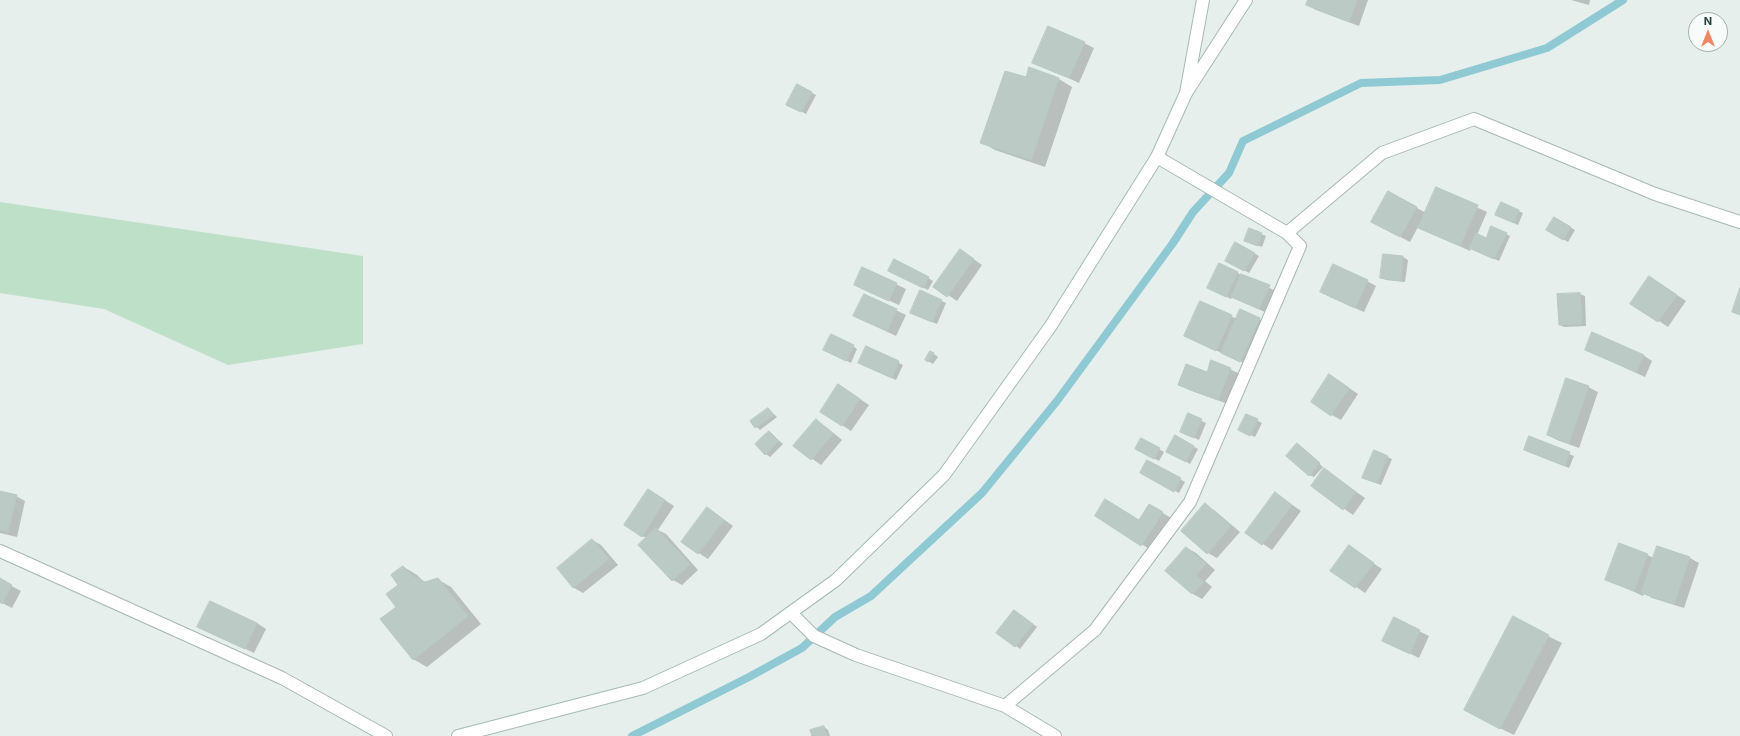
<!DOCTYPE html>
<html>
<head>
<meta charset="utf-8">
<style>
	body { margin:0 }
	#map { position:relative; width:1740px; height:736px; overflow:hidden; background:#e6efeb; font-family:Inter,sans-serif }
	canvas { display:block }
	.north { position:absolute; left:1688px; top:12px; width:40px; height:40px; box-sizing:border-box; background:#f7fbf9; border:1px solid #a3b1ad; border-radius:50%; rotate:0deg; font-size:11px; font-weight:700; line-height:16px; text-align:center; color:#24423a }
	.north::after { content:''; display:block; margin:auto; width:14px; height:18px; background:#f4845f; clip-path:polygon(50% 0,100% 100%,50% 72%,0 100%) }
</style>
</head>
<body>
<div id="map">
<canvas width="1740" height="736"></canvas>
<div class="north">N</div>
</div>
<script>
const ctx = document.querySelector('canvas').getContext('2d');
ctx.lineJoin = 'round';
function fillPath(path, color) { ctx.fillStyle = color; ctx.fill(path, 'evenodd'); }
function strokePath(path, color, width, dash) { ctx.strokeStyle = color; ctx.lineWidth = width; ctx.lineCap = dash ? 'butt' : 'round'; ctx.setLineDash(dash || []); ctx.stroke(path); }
fillPath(new Path2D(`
	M 0,202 L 363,256 L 363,344 L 228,365 L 104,309 L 0,293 Z`), '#bfe0c8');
fillPath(new Path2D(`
	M 1309,0 L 1368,0 L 1359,26 L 1316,10 L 1307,5 Z
	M 1571,0 L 1590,0 L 1589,5 Z
	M 1084,43 L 1094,48 L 1079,83 L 1034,62 Z
	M 1030,69 L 1059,79 L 1072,87 L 1045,167 L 995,150 L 981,142 L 1026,79 Z
	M 797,85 L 816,95 L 806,114 L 787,104 Z
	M 1437,189 L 1487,212 L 1477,235 L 1486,239 L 1506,234 L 1510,236 L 1499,261 L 1471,248 L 1470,251 L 1418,227 L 1410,242 L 1381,227 L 1388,192 L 1426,213 Z
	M 1502,203 L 1523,213 L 1518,225 L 1501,217 Z
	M 1555,218 L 1575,230 L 1568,242 L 1548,230 Z
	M 1250,230 L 1266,236 L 1262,247 L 1250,243 Z
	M 1236,243 L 1259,256 L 1249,273 L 1227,260 Z
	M 1384,255 L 1403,257 L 1408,260 L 1405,282 L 1386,280 L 1381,278 Z
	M 969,256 L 982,265 L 957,301 L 935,286 Z
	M 1220,265 L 1278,292 L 1269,314 L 1232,297 L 1231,299 L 1213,290 Z
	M 862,268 L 906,289 L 899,305 L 855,285 Z
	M 894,273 L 928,278 L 933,281 L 928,290 Z
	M 1650,277 L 1686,301 L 1668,327 L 1632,303 Z
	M 1367,281 L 1376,286 L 1364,312 L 1330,297 Z
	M 920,291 L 946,303 L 937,324 L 915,315 Z
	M 1580,294 L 1585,296 L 1586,326 L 1564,327 L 1560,325 L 1558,295 Z
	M 864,295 L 906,315 L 896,336 L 854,316 Z
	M 1201,302 L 1237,319 L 1259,319 L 1269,324 L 1250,366 L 1185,336 Z
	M 853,346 L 857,349 L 851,363 L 829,352 Z
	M 866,347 L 903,365 L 896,380 L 863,365 Z
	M 1586,350 L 1643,355 L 1652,361 L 1645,377 Z
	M 931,352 L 938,357 L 933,364 L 926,360 Z
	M 1212,361 L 1240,374 L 1228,404 L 1189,390 L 1180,384 L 1207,374 Z
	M 1339,381 L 1358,394 L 1341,420 L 1332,415 Z
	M 839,385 L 869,405 L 851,431 L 842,425 Z
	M 1588,387 L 1598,392 L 1579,448 L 1557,440 L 1548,435 Z
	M 768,409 L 777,417 L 760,430 L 751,421 Z
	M 1188,415 L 1206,423 L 1199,440 L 1186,434 Z
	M 1246,415 L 1262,423 L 1255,437 L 1244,432 Z
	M 816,421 L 825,426 L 842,440 L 821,465 L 794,446 Z
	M 769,432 L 783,444 L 770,457 L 766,454 Z
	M 1175,437 L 1198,449 L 1190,464 L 1167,451 Z
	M 1530,438 L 1574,456 L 1569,468 L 1525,450 Z
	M 1141,439 L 1164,452 L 1159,461 L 1136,448 Z
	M 1301,447 L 1323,467 L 1314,477 L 1309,475 Z
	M 1387,457 L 1392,459 L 1381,485 L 1368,480 Z
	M 1147,461 L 1185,482 L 1179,493 L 1141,473 Z
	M 1324,470 L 1365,498 L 1353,515 L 1312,486 Z
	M 0,492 L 16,496 L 25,501 L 17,537 L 0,533 Z
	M 657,495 L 674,506 L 658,530 L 666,534 L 698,570 L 682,585 L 673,580 L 647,538 L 642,536 Z
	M 1284,499 L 1301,511 L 1272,550 L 1246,532 Z
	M 1205,505 L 1214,510 L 1240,532 L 1217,558 L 1208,553 L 1182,531 Z
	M 708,508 L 733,526 L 708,559 L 682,542 Z
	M 1158,510 L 1171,518 L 1151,550 L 1096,516 L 1139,521 Z
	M 592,540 L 601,545 L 618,565 L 583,593 L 574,588 L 558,568 Z
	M 1349,547 L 1382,569 L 1365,593 L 1332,570 Z
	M 1657,547 L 1690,558 L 1699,563 L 1684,608 L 1652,598 L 1644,593 L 1643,596 L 1606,579 L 1647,555 L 1654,558 Z
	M 1187,548 L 1196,553 L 1215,570 L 1205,581 L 1212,587 L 1202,599 L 1193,594 L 1166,571 Z
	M 404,567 L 417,575 L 425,583 L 437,579 L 451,587 L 481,624 L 427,667 L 413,659 L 397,607 Z
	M 0,580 L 21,591 L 12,608 L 0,602 Z
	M 1019,614 L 1037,627 L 1020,649 L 998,632 Z
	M 1394,619 L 1429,636 L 1419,658 L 1384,641 Z
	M 257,623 L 266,629 L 254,653 L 199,627 Z
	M 1548,636 L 1562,643 L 1514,735 L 1479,718 Z
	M 824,727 L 828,730 L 830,736 L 813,736 Z`), '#0003');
strokePath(new Path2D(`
	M 632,736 L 749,677 L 802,648 L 835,617 L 871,596 L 982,493 L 1057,401 L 1173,243 L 1193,212 L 1229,173 L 1243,141 L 1361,83 L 1440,80 L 1547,48 L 1623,0`), '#8ec9d4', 8);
const building = new Path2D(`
	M 1308,0 L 1357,0 L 1349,22 L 1306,5 Z
	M 1048,26 L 1085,42 L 1069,78 L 1032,63 Z
	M 1029,67 L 1059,78 L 1031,160 L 980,143 L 1005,71 L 1026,77 Z
	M 797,84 L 812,92 L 801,112 L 786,105 Z
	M 1436,187 L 1478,205 L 1460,246 L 1418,228 Z
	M 1388,191 L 1417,207 L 1400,237 L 1371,222 Z
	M 1501,202 L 1519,210 L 1514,223 L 1495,215 Z
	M 1554,217 L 1571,227 L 1563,240 L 1546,230 Z
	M 1491,226 L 1507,233 L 1494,259 L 1469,248 L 1476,233 L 1486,238 Z
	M 1249,228 L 1262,233 L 1258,246 L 1244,241 Z
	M 1235,242 L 1255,253 L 1244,271 L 1225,261 Z
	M 960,249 L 974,259 L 947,297 L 933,287 Z
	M 1383,254 L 1403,256 L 1401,281 L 1380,278 Z
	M 894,259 L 929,277 L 923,288 L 888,271 Z
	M 1219,263 L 1238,272 L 1226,297 L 1207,288 Z
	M 1333,264 L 1368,280 L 1355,308 L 1320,292 Z
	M 862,267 L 897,283 L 889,301 L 854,285 Z
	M 1241,274 L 1270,285 L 1259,309 L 1231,297 Z
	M 1649,276 L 1677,295 L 1658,322 L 1630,304 Z
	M 1740,288 L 1740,315 L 1732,312 Z
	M 920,290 L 942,300 L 932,322 L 910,313 Z
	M 1580,293 L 1582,324 L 1559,325 L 1557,294 Z
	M 864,294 L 897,309 L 887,331 L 853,316 Z
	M 1200,301 L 1232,315 L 1216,351 L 1184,336 Z
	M 1240,309 L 1260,318 L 1240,362 L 1221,353 Z
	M 1592,332 L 1644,355 L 1636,372 L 1585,350 Z
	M 831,334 L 854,345 L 846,361 L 823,350 Z
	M 866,346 L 899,361 L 892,378 L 858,363 Z
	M 930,351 L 934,353 L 928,362 L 925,360 Z
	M 1211,360 L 1231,368 L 1218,400 L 1178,385 L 1186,364 L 1207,372 Z
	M 1329,374 L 1349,388 L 1331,416 L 1311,402 Z
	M 1566,378 L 1589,386 L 1569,443 L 1547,435 Z
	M 838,384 L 860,399 L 842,426 L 820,412 Z
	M 768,408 L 774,415 L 755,428 L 750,421 Z
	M 1188,413 L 1202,419 L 1194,438 L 1180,432 Z
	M 1246,414 L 1258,419 L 1250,436 L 1238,430 Z
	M 816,419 L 833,434 L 811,460 L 793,446 Z
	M 769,431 L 779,441 L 765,455 L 755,444 Z
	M 1175,435 L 1194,446 L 1186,462 L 1166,452 Z
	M 1529,436 L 1570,452 L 1565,466 L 1524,450 Z
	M 1141,438 L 1160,448 L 1154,459 L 1135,449 Z
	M 1297,443 L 1320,463 L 1309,476 L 1286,456 Z
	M 1374,450 L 1388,456 L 1377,483 L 1362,478 Z
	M 1147,460 L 1181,478 L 1174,492 L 1140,473 Z
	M 1324,468 L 1356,492 L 1343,510 L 1311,486 Z
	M 648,489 L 665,500 L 642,537 L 624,525 Z
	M 0,491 L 17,495 L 8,532 L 0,530 Z
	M 1275,492 L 1292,505 L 1262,545 L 1245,533 Z
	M 1105,499 L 1139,520 L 1149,504 L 1163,512 L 1141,546 L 1095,516 Z
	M 1205,503 L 1231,526 L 1207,554 L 1181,531 Z
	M 707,507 L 724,520 L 698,554 L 681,542 Z
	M 656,528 L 690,564 L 672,581 L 638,545 Z
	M 592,539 L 609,559 L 573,588 L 557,568 Z
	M 1619,543 L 1648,554 L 1634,591 L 1605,580 Z
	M 1349,545 L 1374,563 L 1355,588 L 1330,571 Z
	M 1657,546 L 1690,557 L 1674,604 L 1641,593 Z
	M 1186,547 L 1206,564 L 1196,575 L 1204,582 L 1192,594 L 1165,571 Z
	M 403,566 L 411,575 L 425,582 L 438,578 L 468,616 L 413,660 L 380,619 L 396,607 L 386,594 L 398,585 L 391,575 Z
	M 0,578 L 12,585 L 2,604 L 0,602 Z
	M 210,601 L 257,623 L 245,649 L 197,627 Z
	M 1014,610 L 1033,624 L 1015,647 L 996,633 Z
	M 1513,616 L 1549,635 L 1500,729 L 1464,710 Z
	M 1394,617 L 1420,630 L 1410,654 L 1382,641 Z
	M 824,726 L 827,736 L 812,736 L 810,730 Z`);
fillPath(building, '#bbcac4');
strokePath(building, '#b8c9c2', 1);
const minor = new Path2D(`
	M 1186,93 L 1246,0
	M 1157,157 L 1287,233 L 1382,153 L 1474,119 L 1655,194 L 1740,222
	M 0,551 L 282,678 L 386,736
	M 791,613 L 814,636 L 856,655 L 1005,706 L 1055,736
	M 1005,706 L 1095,630 L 1190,502 L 1300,246 L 1287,233`);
const secondary = new Path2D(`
	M 458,736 L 643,688 L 761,634 L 836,580 L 944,475 L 1050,327 L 1157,157 L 1186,93 L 1203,0`);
strokePath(minor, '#a8b8b2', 14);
strokePath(secondary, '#a4bbb3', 14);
strokePath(minor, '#fff', 12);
strokePath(secondary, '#fff', 12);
</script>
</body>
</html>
